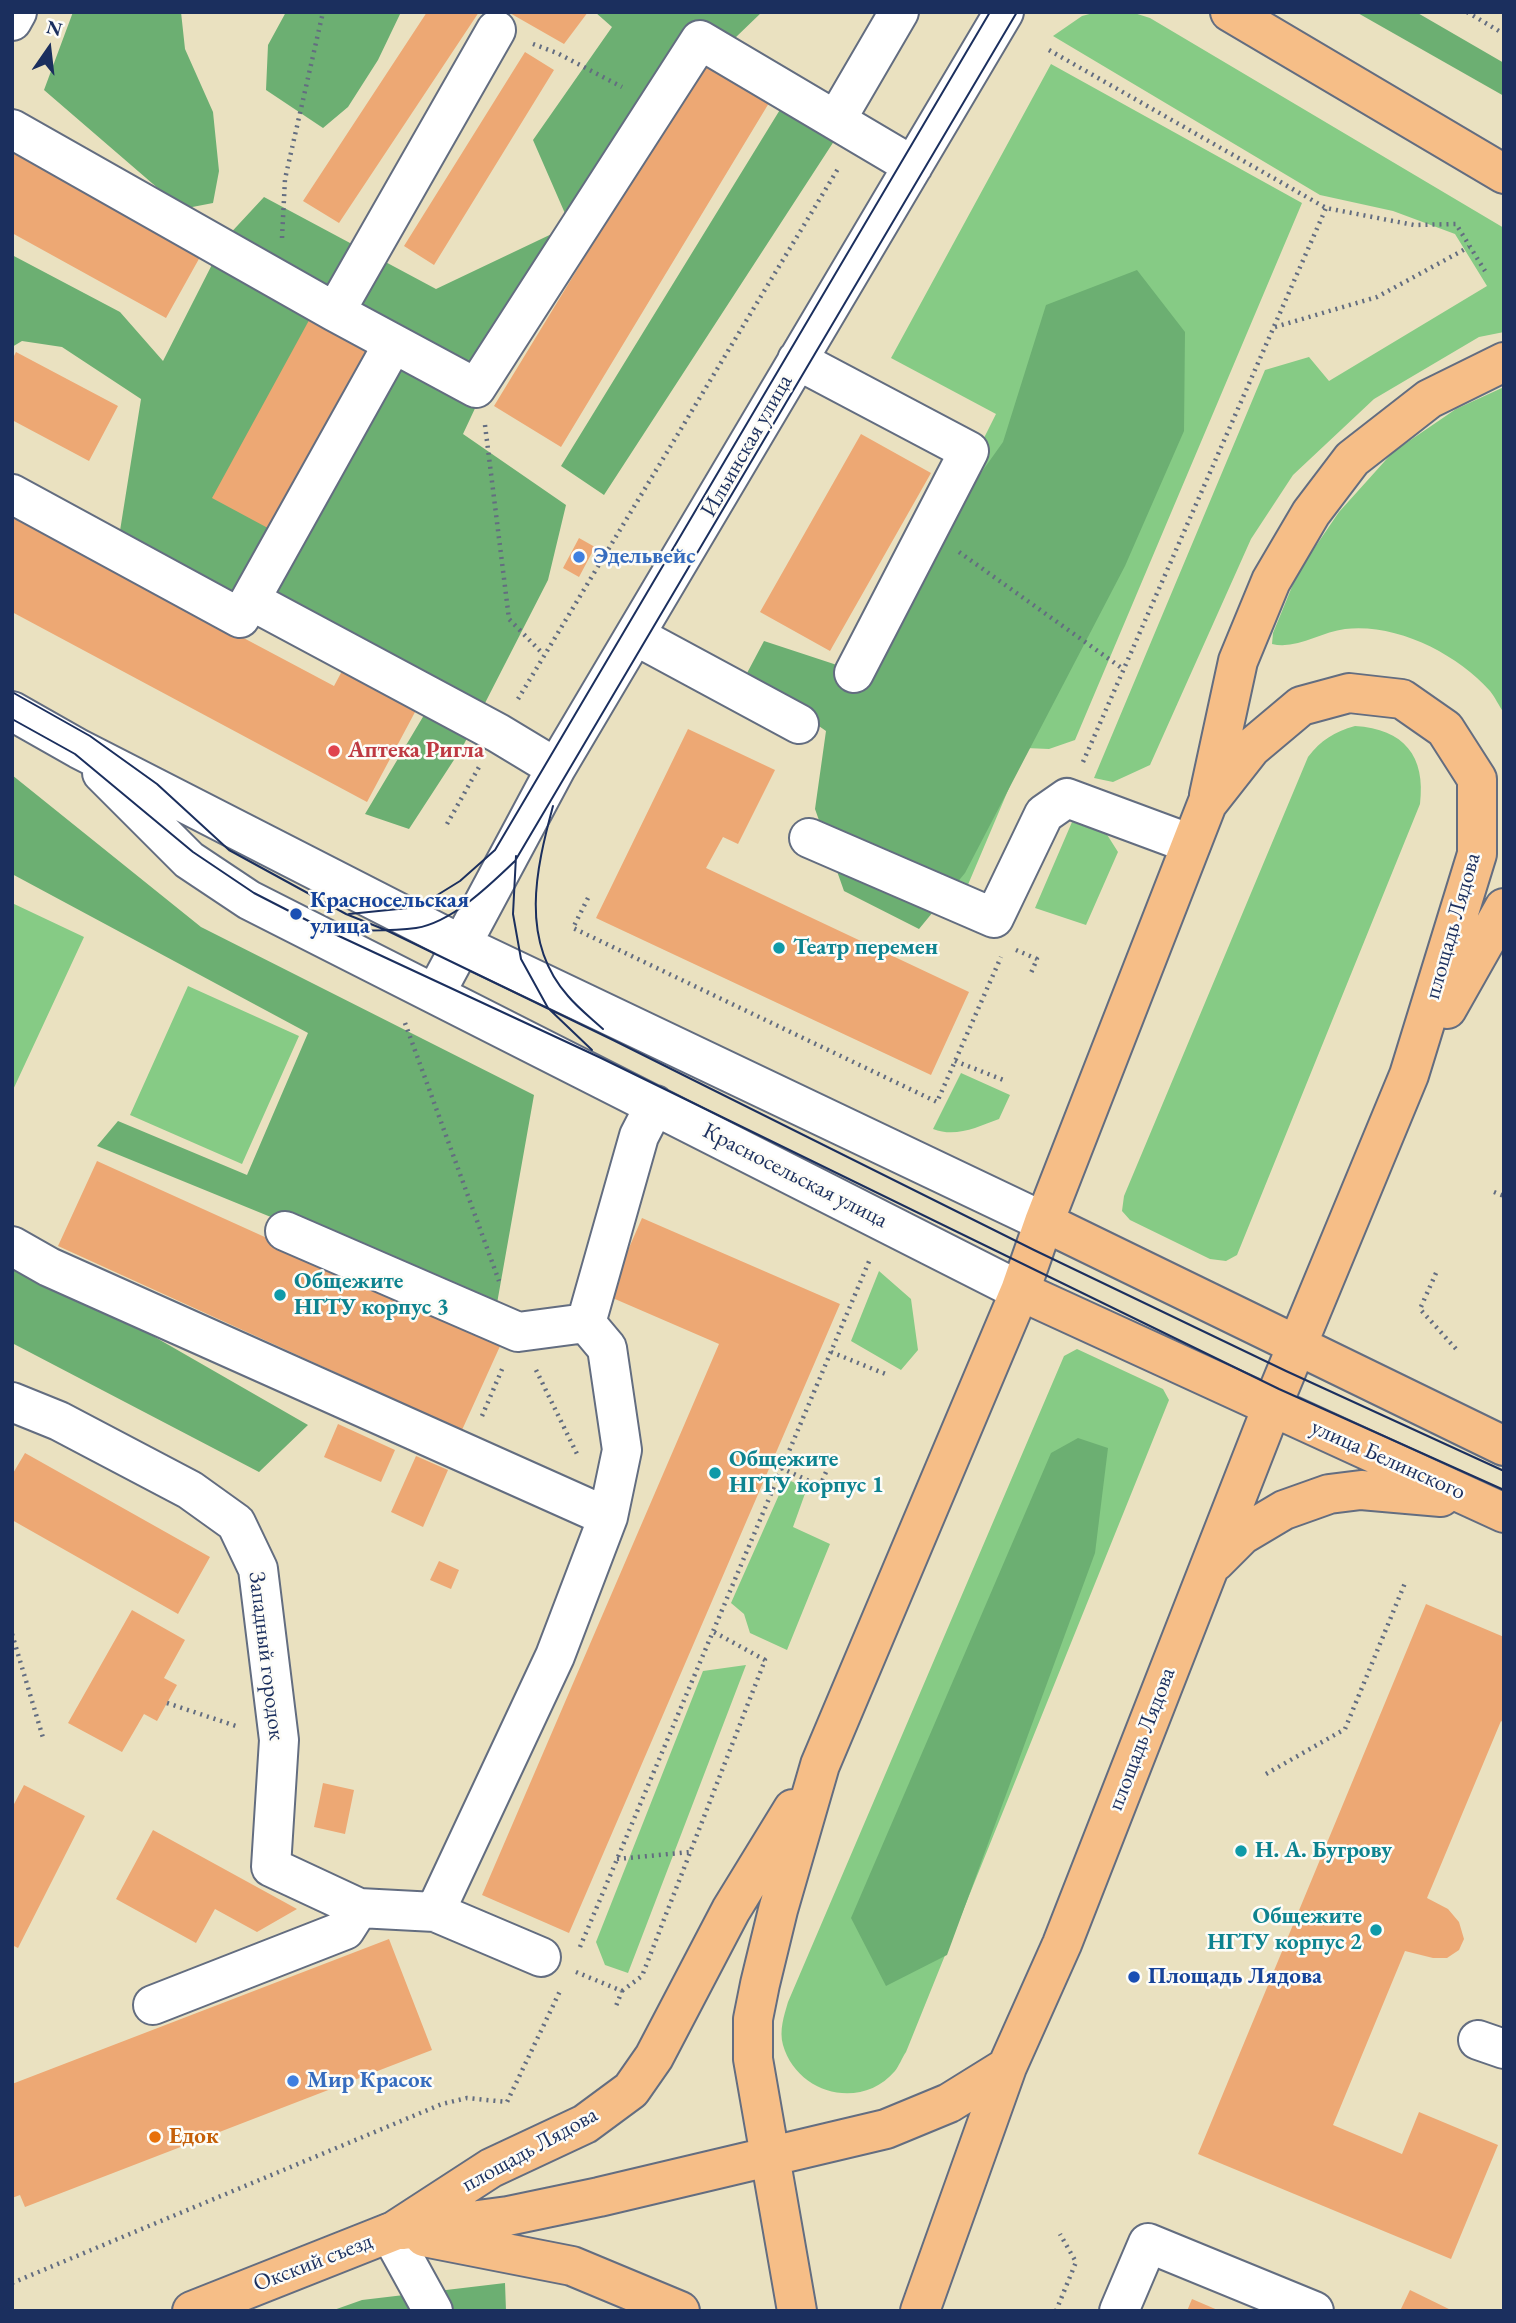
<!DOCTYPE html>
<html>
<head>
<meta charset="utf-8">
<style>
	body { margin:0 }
	#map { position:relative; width:1516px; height:2323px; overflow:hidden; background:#eae1c0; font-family:"EB Garamond",serif }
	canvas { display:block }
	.frame { position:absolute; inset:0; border:14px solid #1b2f5e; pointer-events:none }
	.north { position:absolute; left:14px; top:14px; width:70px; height:70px; -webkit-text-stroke:5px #fdfcf7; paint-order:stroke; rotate:14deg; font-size:19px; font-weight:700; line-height:28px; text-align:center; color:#1b2f5e }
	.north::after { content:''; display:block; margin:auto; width:24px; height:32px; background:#1b2f5e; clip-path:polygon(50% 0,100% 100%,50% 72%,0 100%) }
</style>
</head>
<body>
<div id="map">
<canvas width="1516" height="2323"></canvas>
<div class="frame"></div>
<div class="north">N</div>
</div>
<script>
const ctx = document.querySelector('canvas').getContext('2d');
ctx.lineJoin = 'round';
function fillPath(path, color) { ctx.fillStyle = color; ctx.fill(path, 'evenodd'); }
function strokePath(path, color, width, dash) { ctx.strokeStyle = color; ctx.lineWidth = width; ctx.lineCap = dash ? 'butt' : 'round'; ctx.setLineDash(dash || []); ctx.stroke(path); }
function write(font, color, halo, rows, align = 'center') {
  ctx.font = font + ' "EB Garamond",serif'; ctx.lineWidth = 5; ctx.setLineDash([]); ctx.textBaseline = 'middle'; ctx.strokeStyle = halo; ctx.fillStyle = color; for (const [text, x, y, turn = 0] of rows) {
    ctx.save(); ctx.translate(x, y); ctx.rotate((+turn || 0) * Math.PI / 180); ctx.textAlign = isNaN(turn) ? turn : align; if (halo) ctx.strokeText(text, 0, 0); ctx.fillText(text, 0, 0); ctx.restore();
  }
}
fillPath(new Path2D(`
	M 1097,12 L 1131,12 L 1150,18 L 1504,228 L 1504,332 L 1479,337 L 1374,399 L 1293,475 L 1251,539 L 1150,765 L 1113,782 L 1094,778 L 1265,370 L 1309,357 L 1329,381 L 1487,286 L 1455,234 L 1393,211 L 1320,195 L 1053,36 L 1082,16 Z
	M 1051,64 L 1302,203 L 1075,740 L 1049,749 L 1026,748 L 967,887 L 830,838 L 860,685 L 996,414 L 891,358 Z
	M 1504,387 L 1504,713 C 1499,706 1495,697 1490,691 C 1456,653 1396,623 1345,629 C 1321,632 1296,650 1272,644 L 1273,633 L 1298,572 L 1339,512 L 1393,452 L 1456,409 Z
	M 1355,726 C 1404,729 1426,756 1420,804 L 1237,1255 L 1226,1261 L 1210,1259 L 1130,1220 L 1122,1211 L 1124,1196 L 1308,757 C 1321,740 1334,732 1355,726 Z
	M 1072,822 L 1106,833 L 1118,852 L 1086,925 L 1035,908 Z
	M 12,903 L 84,937 L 12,1092 Z
	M 188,986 L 299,1036 L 242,1164 L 130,1115 Z
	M 961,1073 L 1010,1095 L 999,1119 C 977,1127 956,1138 933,1129 Z
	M 879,1271 L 911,1299 L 918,1350 L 901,1370 L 851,1341 Z
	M 1077,1349 L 1163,1389 L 1169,1400 L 906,2052 C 902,2058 899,2066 895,2071 C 861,2111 797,2094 783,2045 C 779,2030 784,2016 788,2002 L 1064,1356 Z
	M 786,1479 L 807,1488 L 793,1527 L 830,1544 L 787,1650 L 750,1633 L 744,1614 L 731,1603 Z
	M 746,1665 L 628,1973 L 605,1965 L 596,1942 L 703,1671 Z`), '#86cb85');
fillPath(new Path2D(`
	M 73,12 L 181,12 L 185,49 L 213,112 L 219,171 L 213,203 L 182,209 L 44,90 Z
	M 286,12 L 401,12 L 378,60 L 348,107 L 323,128 L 266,90 L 268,45 Z
	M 595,12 L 762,12 L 735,38 L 699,40 L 567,218 L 533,140 L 612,27 Z
	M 1356,12 L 1416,12 L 1504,63 L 1504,96 Z
	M 797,82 L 838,135 L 604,495 L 561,466 Z
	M 264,197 L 436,289 L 558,231 L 463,434 L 566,505 L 548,580 L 463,746 L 409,829 L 365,814 L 436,695 L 119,537 L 141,399 L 62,347 L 22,341 L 12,347 L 12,255 L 120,312 L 163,361 L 225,239 Z
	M 1137,270 L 1185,332 L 1184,431 L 1125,566 L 965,873 L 919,929 L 844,891 L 815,809 L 826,731 L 746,675 L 764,641 L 843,667 L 1003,442 L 1046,305 Z
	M 12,775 L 201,927 L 534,1095 L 496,1309 L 97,1146 L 118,1121 L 247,1175 L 308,1033 L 12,874 Z
	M 12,1255 L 308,1425 L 259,1472 L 12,1343 Z
	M 1078,1438 L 1108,1448 L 1095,1553 L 947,1955 L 886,1986 L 851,1918 L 1051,1453 Z
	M 505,2283 L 506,2311 L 331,2311 L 362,2300 Z`), '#6caf72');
fillPath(new Path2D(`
	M 427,12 L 479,12 L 339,223 L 303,201 Z
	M 508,12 L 588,12 L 564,44 Z
	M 525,52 L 554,70 L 434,265 L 404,246 Z
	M 706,58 L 772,98 L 561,447 L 494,406 Z
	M 19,146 L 205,248 L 166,318 L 12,233 L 12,158 Z
	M 313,313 L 380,349 L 279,534 L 212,498 Z
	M 16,352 L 118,406 L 89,461 L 12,420 L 12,360 Z
	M 861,434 L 931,473 L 830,651 L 760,612 Z
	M 12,515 L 334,686 L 349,658 L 422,699 L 367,802 L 12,612 Z
	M 579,538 L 595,547 L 579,577 L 563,568 Z
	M 688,729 L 775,770 L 738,844 L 723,837 L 706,868 L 969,992 L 931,1075 L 596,918 Z
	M 97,1161 L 501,1344 L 462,1430 L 58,1246 Z
	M 642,1218 L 840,1304 L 569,1933 L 482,1895 L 719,1344 L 608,1296 Z
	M 338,1424 L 395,1450 L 381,1482 L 324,1457 Z
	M 25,1453 L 210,1557 L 178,1614 L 12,1520 L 12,1475 Z
	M 416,1456 L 448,1470 L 423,1527 L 391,1512 Z
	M 439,1561 L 459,1570 L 451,1589 L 430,1580 Z
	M 1426,1604 L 1504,1637 L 1504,1723 L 1501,1721 L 1427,1898 L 1448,1909 L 1459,1922 L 1464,1939 L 1459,1950 L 1447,1958 L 1433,1958 L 1405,1951 L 1333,2125 L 1402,2154 L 1419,2112 L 1498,2145 L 1451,2259 L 1198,2154 Z
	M 132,1610 L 185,1640 L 164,1678 L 177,1685 L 157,1721 L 144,1714 L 122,1752 L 68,1723 Z
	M 323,1783 L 354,1790 L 345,1834 L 314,1827 Z
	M 24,1785 L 85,1816 L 18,1948 L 12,1945 L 12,1808 Z
	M 153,1830 L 297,1909 L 257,1932 L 215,1909 L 196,1943 L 116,1899 Z
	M 389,1939 L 432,2050 L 25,2207 L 20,2195 L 12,2198 L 12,2084 Z
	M 1410,2290 L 1453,2311 L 1400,2311 Z
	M 1192,2299 L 1220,2311 L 1187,2311 Z`), '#eda874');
const minor = new Path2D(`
	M 12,21 L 17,12
	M 836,120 L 899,12
	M 12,129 L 335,312 L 476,388 L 700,40 L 913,166
	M 335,312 L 496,30
	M 797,360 L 969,451 L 854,673
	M 12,494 L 240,618 L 393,344
	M 250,600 L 498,733 L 556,768
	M 636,636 L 799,724
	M 12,711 L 79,749 L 460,944 L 1044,1222
	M 102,773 L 189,860 L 249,900 L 1020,1291
	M 809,838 L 994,918 L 1044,814 L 1067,798 L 1191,844
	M 435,994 L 556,768 L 1004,12
	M 285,1231 L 518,1332 L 586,1323
	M 12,1246 L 49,1267 L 608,1517
	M 12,1402 L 59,1421 L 190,1490 L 236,1523 L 258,1569 L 279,1740 L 271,1867 L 359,1908 L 435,1912 L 555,1656 L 608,1517 L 622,1450 L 607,1348 L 586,1323 L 639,1136 L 655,1105
	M 435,1912 L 541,1957
	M 153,2005 L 345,1930 L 359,1908
	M 1478,2040 L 1504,2049
	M 390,2233 L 433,2311
	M 1119,2311 L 1148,2243 L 1314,2311`);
const major = new Path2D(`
	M 1230,12 L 1504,174
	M 1209,795 L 1238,661 L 1271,581 L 1311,513 L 1352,459 L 1429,399 L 1504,362
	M 1447,1009 L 1504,908
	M 1044,1222 L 1504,1446
	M 1020,1291 L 1504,1513
	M 1215,1562 L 1242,1535 L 1284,1510 L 1329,1494 L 1361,1490 L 1441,1497
	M 403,2230 L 508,2216 L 599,2197 L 886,2129 L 949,2103 L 1007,2067
	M 424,2237 L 572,2266 L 680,2311
	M 192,2311 L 394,2231 L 491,2168 L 585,2124 L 631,2090 L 654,2057 L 731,1910 L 793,1809
	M 797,2311 L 753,2059 L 753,2019 L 760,1984 L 778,1910 L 820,1765 L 1020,1291 L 1044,1222 L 1207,804 L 1251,748 L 1301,706 L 1349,693 L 1402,699 L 1445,729 L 1477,779 L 1477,854 L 1409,1075 L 1279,1389 L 1062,1944 L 1007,2067 L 920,2311`);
strokePath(minor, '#636d80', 42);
strokePath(major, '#636d80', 42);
strokePath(new Path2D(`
	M 1467,12 L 1504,34
	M 533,44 L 557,53 L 622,87
	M 1049,50 L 1326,208 L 1414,225 L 1456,224 L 1485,271
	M 282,238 L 285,179 L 323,12
	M 1275,327 L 1377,297 L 1469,247
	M 485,425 L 509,619 L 543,654
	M 959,552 L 1123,669
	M 518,699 L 839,167
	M 1083,762 L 1326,208
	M 447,824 L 479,767
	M 588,898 L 573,928 L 937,1102 L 1001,957
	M 1016,950 L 1037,959 L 1031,973
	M 405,1023 L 499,1281
	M 955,1061 L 1006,1081
	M 1494,1192 L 1504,1196
	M 1436,1273 L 1420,1309 L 1456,1349
	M 831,1352 L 888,1375
	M 536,1370 L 578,1456
	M 482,1416 L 503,1367
	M 781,1468 L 820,1486 L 826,1472
	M 12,1634 L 44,1741
	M 167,1703 L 239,1727
	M 1266,1774 L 1345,1729 L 1405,1583
	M 617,1859 L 690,1852
	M 580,1947 L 870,1259
	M 576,1972 L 622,1991 L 616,2006
	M 622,1991 L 642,1976 L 765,1660 L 712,1631
	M 12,2283 L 442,2104 L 467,2098 L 507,2102 L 560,1991
	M 1056,2311 L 1076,2262 L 1060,2234`), '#636d80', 4.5, [2, 5]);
strokePath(minor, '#fff', 38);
strokePath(major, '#f6be87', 38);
strokePath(new Path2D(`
	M 12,692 L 90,736 L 157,784 L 229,850 L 346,914 L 388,931 L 613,1040 L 1034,1250 L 1286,1371 L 1504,1471
	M 12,719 L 75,754 L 193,852 L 254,893 L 326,930 L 601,1058 L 1279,1389 L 1504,1490
	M 553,806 C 536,869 519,941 568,996 C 578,1008 591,1018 603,1029
	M 516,856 L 513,914 L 521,959 L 548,1008 L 592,1050
	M 349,914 L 418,907 L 460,881 L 495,850 L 990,12
	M 333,930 C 361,930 389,932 416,928 C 452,922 489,886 515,861 L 1017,12`), '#1b2f5e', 2);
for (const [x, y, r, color] of [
	[579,557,7,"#3f7fe0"],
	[334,751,7,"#e0444e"],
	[296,914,7,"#1a4fb4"],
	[779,948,7,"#0f9aa8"],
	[280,1295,7,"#0f9aa8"],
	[715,1473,7,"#0f9aa8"],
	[1241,1851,7,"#0f9aa8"],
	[1376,1930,7,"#0f9aa8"],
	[1134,1977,7,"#1a4fb4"],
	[293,2081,7,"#3f7fe0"],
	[155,2137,7,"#e8710a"]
]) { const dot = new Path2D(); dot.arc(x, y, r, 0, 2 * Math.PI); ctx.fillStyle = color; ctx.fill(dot); strokePath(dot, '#fdfcf7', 2.5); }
write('23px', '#1b2f5e', '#fdfcf7', [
	["Ильинская улица",747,446,-60],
	["площадь Лядова",1453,926,-74],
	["Красносельская улица",795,1176,27],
	["улица Белинского",1388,1460,24],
	["Западный городок",266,1656,83],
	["площадь Лядова",1142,1739,-69],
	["площадь Лядова",530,2150,-29],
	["Окский съезд",313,2263,-21]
]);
write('bold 23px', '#366cbe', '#fdfcf7', [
	["Эдельвейс",593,557],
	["Мир Красок",307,2081]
], 'left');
write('bold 23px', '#be3a42', '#fdfcf7', [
	["Аптека Ригла",348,751]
], 'left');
write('bold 23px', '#164399', '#fdfcf7', [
	["Красносельская",310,901],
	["улица",310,927],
	["Площадь Лядова",1148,1977]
], 'left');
write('bold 23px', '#0d838f', '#fdfcf7', [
	["Театр перемен",793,948],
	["Общежите",294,1282],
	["НГТУ корпус 3",294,1308],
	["Общежите",729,1460],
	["НГТУ корпус 1",729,1486],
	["Н. А. Бугрову",1255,1851],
	["Общежите",1362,1917,"right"],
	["НГТУ корпус 2",1362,1943,"right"]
], 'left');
write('bold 23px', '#c56008', '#fdfcf7', [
	["Едок",169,2137]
], 'left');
</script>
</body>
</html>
